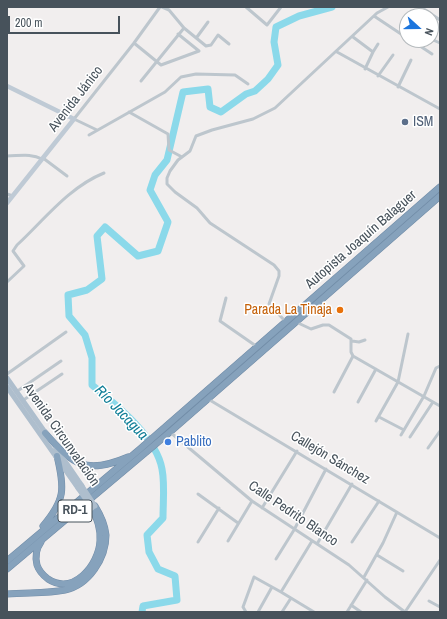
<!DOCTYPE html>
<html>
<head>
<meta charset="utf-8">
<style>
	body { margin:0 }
	#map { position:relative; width:447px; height:619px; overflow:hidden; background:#f1eeee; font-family:"Archivo Narrow",sans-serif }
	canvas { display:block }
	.frame { position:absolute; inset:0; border:8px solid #47525b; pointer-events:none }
	.north { position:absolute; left:399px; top:8px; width:40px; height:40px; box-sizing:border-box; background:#fff; border:1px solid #b5babd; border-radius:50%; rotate:111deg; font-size:11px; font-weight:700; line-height:16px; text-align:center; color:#47525b }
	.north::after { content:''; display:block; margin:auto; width:14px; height:18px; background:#1c75dd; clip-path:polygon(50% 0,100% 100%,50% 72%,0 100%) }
	.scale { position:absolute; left:8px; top:16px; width:112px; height:18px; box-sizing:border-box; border:2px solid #47525b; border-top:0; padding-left:5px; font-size:12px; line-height:14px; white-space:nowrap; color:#47525b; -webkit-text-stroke:3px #fff; paint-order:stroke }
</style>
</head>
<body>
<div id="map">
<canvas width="447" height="619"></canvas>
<div class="frame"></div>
<div class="north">N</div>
<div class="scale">200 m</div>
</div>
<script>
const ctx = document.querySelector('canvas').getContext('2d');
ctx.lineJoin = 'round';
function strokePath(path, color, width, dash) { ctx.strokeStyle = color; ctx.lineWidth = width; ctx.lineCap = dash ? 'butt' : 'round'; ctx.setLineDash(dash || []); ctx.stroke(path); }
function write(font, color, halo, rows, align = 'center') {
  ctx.font = font + ' "Archivo Narrow",sans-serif'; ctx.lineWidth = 3; ctx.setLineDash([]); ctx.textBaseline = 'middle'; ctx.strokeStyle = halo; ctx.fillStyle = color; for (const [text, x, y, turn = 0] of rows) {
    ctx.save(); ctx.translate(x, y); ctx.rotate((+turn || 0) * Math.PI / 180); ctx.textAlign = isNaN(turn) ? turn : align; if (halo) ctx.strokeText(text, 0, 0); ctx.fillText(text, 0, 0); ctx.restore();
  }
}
strokePath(new Path2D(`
	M 142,612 L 143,606 L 177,600 L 175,576 L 158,569 L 149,552 L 147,535 L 163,518 C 163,502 165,484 162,469 C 156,436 116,405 92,385 L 92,358 L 85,335 L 69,316 L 68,295 L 87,290 L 102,279 L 97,236 L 105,227 L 138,256 L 158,251 L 168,222 L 150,190 L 155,175 L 167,160 L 183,92 L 208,89 L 210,107 L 221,112 L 246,94 L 255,91 L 268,79 L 278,65 L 274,42 L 276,27 L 299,16 L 332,7`), '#8bd9ea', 7);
const motorway = new Path2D(`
	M 45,433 C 73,465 86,475 128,457
	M 43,526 C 65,500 65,489 57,456
	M 41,542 C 36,549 35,557 37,565 C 39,571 44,576 48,579 C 74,596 99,564 100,541 C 101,529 97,519 92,508
	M 7,561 L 140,449 L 440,187
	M 7,569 L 170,432 L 440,196
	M 7,594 C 26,592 46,594 65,590 C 89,585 106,558 106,535 C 105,525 100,514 95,506`);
strokePath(motorway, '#728da8', 7);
strokePath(new Path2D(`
	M 162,7 L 169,10 L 184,28 L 206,46 L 211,45 L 218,35 L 229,44
	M 246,7 L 267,25 L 281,7
	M 421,7 L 440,20
	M 374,16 L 407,38
	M 178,34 L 199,51
	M 197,37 L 208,22
	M 353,37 L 373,52 L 365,69
	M 431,39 L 440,43
	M 411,40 L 432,54
	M 134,43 L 161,65 L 199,51
	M 337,52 L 440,109
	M 373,52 L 378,44
	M 378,76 L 393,55
	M 141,81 L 184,28
	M 398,87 L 411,60
	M 129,112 L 168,134 L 169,150 L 182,157
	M 97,130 L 74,119 L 134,43 L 160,7
	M 89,135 L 165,92 L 181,77 L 196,74 L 235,75 L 248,84
	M 7,156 C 19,156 31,153 42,159
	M 43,158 L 67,176
	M 7,194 L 13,196
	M 7,282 L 24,266 L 13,251 L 17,245 C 44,220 69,187 104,173
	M 226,298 L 220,321 L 256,346
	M 285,321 L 269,304 L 279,276 L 279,271 L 274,265 L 210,223 L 197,208 L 175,192 L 167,184 L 167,178 L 170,171 L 178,160 L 190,151 L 196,136 L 212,130 L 253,119 L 275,108 L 377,13 L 388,7
	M 296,322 L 311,329 L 323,325 L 329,325 L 351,339 L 351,352 L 353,356 L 440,406
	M 352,341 L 359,342 L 365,340
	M 7,374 L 66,332
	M 16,392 L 61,361
	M 334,392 L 353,356
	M 208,399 L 440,538
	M 22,401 L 62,374
	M 358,402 L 376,369
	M 379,417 L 404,430
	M 376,421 L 398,382 L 408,334
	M 170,432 L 252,501 L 349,565 L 385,597 L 405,612
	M 401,435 L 424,396 L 436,368 L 440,366
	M 410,437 L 433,402
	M 428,448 L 440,431
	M 198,494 L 238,523
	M 262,508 L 297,451
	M 228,541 L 252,501
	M 312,541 L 281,592 L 314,612
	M 198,542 L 219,508
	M 352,542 L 379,501
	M 317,544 L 352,484
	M 377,555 L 403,571
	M 276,559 L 294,530 L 326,469
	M 364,577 L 383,543 L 397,512
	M 429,601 L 440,607
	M 351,605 L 361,612
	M 246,612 L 243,607 L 254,577 L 272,587
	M 258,612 L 272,587 L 281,592
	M 282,612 L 291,598
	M 347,612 L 367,580
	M 405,612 L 440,560`), '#bdc6cd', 3);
strokePath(new Path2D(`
	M 7,86 L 74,119 L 7,203`), '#bfcad5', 4.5);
strokePath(new Path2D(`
	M 7,378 L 47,435
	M 7,387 L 78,488
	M 56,448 L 82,486`), '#aebecd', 5);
strokePath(motorway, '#86a2bc', 6);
strokePath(new Path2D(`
	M 82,486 L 95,506
	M 78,488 L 92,508`), '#aebecd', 5);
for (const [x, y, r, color] of [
	[405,122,4,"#5c6f8a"],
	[340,310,4,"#e8710a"],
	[168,442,4,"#3f7fe0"]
]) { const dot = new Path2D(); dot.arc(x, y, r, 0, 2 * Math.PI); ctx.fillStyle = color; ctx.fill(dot); strokePath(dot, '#fff', 1.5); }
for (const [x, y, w] of [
	[75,511,34]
]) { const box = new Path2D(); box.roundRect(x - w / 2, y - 11, w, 22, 3); ctx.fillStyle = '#fff'; ctx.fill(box); strokePath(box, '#47525b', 1); }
write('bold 13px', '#47525b', null, [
	["RD-1",75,511]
]);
write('14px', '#47525b', '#fff', [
	["Avenida Jánico",76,99,-52],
	["Autopista Joaquín Balaguer",361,240,-41],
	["Avenida Circunvalación",61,435,55],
	["Callejón Sánchez",330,458,31],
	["Calle Pedrito Blanco",293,514,34]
]);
write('14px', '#4e5e75', '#fff', [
	["ISM",413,122]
], 'left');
write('14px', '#c56008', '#fff', [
	["Parada La Tinaja",332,310]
], 'right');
write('14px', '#366cbe', '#fff', [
	["Pablito",176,442]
], 'left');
write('italic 15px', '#0f7e97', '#fff', [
	["Río Jacagua",121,413,46]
]);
</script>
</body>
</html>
